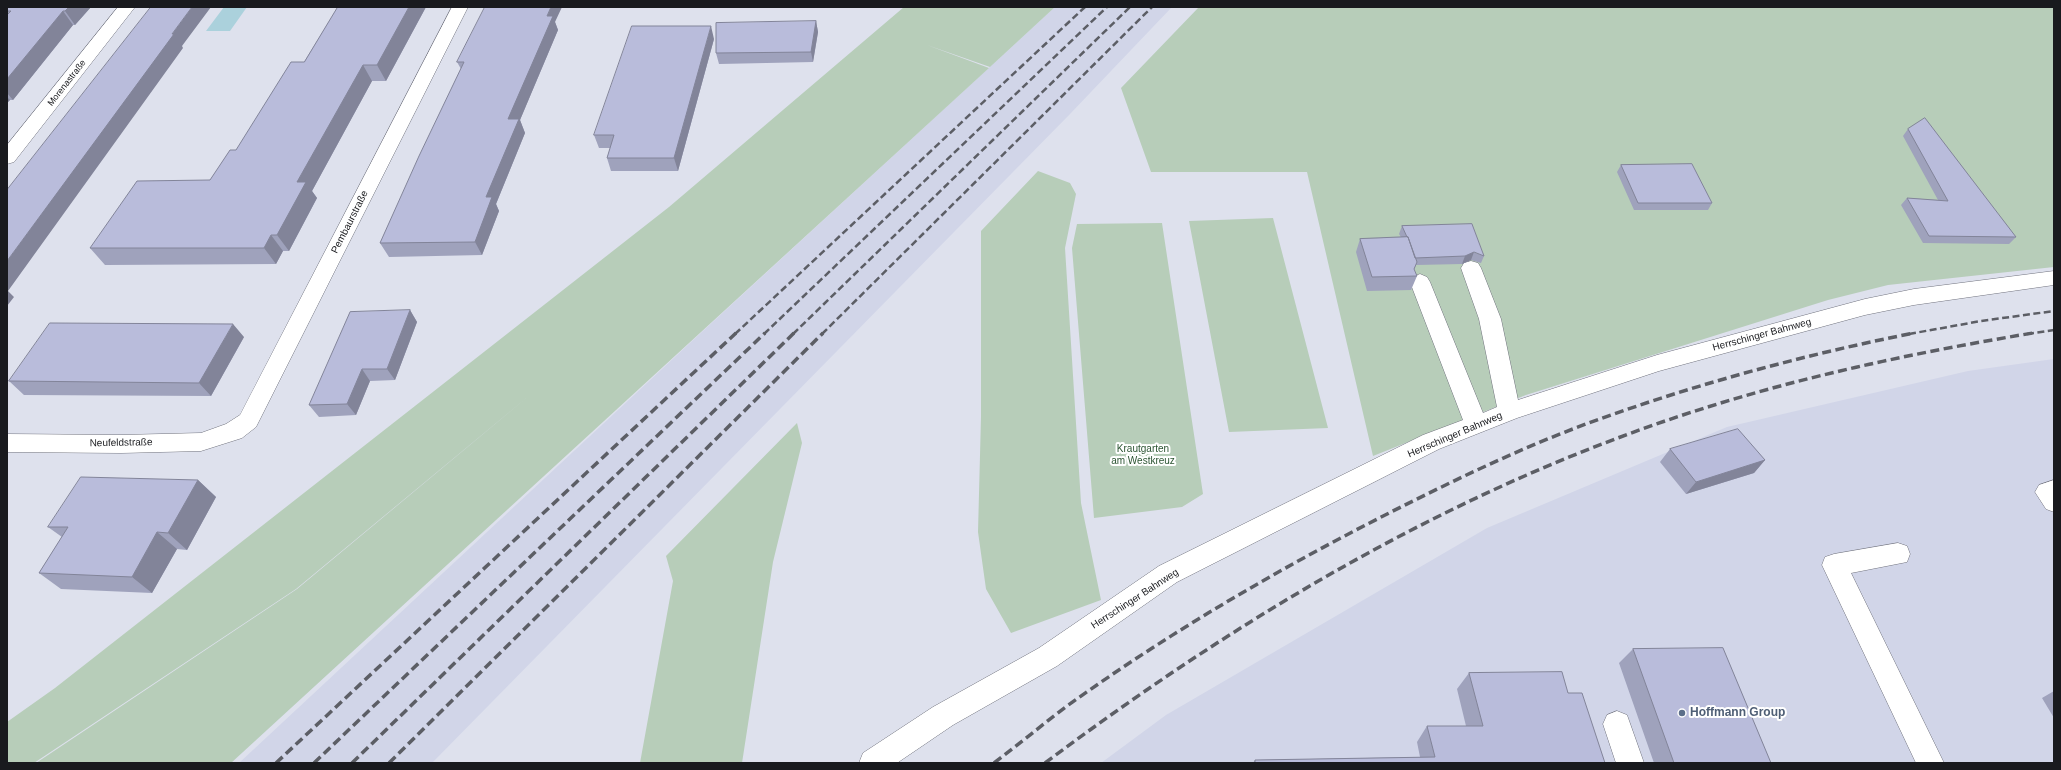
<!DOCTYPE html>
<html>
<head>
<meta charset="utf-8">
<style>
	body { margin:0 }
	#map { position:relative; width:2061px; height:770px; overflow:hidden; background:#dee1ed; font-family:Helvetica,sans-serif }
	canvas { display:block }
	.frame { position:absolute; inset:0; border:8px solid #191a1e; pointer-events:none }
</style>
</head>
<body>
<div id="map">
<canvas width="2061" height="770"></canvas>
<div class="frame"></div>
</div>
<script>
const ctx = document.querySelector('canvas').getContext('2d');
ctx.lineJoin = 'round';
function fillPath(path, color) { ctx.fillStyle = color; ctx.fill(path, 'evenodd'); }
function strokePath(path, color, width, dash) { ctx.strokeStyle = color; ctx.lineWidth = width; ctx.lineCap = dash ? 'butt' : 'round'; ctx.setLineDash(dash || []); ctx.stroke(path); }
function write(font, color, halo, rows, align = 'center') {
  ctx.font = font + ' Helvetica,sans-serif'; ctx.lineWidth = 4; ctx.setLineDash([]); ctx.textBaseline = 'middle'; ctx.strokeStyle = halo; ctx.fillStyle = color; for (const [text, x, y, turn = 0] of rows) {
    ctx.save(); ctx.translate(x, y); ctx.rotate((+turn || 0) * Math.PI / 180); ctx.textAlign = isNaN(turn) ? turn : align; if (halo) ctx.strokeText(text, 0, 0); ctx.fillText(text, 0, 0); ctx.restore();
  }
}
fillPath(new Path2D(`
	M 1055,7 L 1172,7 L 1070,114 L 432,763 L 239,763 L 691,342 Z
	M 2054,359 L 2054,763 L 1101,763 L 1166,715 L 1487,528 L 1727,427 L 1968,371 Z`), '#d1d5e8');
fillPath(new Path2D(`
	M 904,7 L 1055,7 L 990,67 L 927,45 L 989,68 L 231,763 L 36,763 L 297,589 L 536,390 L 296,589 L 34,763 L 7,763 L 7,722 L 55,688 L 669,207 Z
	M 1199,7 L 2054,7 L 2054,267 L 1888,285 L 1828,300 L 1526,395 L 1373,456 L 1307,172 L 1151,172 L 1121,88 Z
	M 1038,171 L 1070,183 L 1076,194 L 1065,248 L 1081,503 L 1101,600 L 1011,633 L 986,589 L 978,532 L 981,417 L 981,231 Z
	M 1273,218 L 1328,428 L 1229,432 L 1189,221 Z
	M 1162,223 L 1203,494 L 1182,507 L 1094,518 L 1072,248 L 1077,224 Z
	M 797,423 L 802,443 L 773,562 L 742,763 L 640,763 L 673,581 L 666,556 Z`), '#b7cdb9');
fillPath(new Path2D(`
	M 224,7 L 247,7 L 230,31 L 206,31 Z`), '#abd1dc');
const minor = new Path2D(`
	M 118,7 L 135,7 L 14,162 L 7,164 L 7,145 Z
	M 452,7 L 468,7 L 256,427 L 242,438 L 201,451 L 121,453 L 7,452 L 7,434 L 121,435 L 201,433 L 226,424 L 240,415 Z
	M 1471,261 L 1478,263 L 1481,268 L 1501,319 L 1518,400 L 1657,355 L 1865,299 L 1914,289 L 2054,271 L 2054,285 L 1914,305 L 1865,315 L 1659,371 L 1517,418 L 1439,449 L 1177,582 L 1057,666 L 953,725 L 897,763 L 859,763 L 863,753 L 933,707 L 1039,648 L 1159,566 L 1423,435 L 1463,420 L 1410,282 L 1413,277 L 1420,274 L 1427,277 L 1430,282 L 1483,413 L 1497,407 L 1479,319 L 1461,268 L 1464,263 Z
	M 2054,480 L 2054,512 L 2046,509 L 2035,492 L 2039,485 Z
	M 1898,543 L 1907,546 L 1910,554 L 1907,562 L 1851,573 L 1944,763 L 1916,763 L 1822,565 L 1825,557 L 1834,554 Z
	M 1617,711 L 1627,715 L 1644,763 L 1616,763 L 1603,724 L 1607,715 Z`);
strokePath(minor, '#71737e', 1);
fillPath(minor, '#fff');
strokePath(new Path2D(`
	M 735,334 L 1085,7
	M 764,334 L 1107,7
	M 793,334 L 1130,7
	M 822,334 L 1152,7
	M 1909,334 L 1981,321 L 2054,311
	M 2027,334 L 2054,330`), '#5c5e65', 2.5, [7, 3.5]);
strokePath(new Path2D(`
	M 276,763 L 736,333
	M 314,763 L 765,333
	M 352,763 L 794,333
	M 389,763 L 823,333
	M 994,763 C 1019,744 1042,725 1067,706 C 1173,630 1287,564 1403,506 C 1463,476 1524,447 1586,424 C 1692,385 1803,355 1914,333
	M 1045,763 C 1243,615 1455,489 1692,412 C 1803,376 1918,352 2033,333`), '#5c5e65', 3.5, [9, 4.5]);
fillPath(new Path2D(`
	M 7,7 L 91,7 L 75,25 L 73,25 L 13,100 L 10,100 L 7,103 Z
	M 338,7 L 426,7 L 386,81 L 372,81 L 312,191 L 317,198 L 289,251 L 283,251 L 276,264 L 105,265 L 90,248 L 210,180 L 236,150 L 304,62 Z
	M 816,21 L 818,32 L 813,62 L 719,64 L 716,53 Z
	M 555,22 L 558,30 L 520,120 L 525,133 L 496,204 L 499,211 L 482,255 L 389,257 L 380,243 L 461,69 L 457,62 Z
	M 714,39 L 678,171 L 611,171 L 607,158 L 610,148 L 599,148 L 594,135 Z
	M 1908,129 L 2016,237 L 2009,244 L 1923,243 L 1901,205 L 1907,198 L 1938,200 L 1903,136 Z
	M 1621,165 L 1712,203 L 1708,210 L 1634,210 L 1617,172 Z
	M 1402,226 L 1484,256 L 1481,263 L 1471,260 L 1462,264 L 1416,265 L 1414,270 L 1417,276 L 1411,290 L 1367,291 L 1356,252 L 1360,239 L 1401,237 L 1399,234 Z
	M 410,310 L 417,322 L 395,380 L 370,381 L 356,415 L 319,417 L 309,405 Z
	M 244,337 L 211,396 L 24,395 L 9,381 Z
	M 1670,449 L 1765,460 L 1754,473 L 1686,494 L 1660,462 Z
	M 198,480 L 216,497 L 187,550 L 177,549 L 152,593 L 61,589 L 39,573 L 62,537 L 48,527 Z
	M 1633,649 L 1771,763 L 1654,763 L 1619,663 Z
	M 1469,673 L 1568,693 L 1605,763 L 1253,763 L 1255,760 L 1420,757 L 1417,742 L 1427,726 L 1466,726 L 1457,689 Z
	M 2054,691 L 2054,718 L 2042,698 Z`), '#9fa2bc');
fillPath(new Path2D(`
	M 69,7 L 91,7 L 75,25 L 65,11 Z
	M 192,7 L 211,7 L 182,46 L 183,48 L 8,291 L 14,297 L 7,306 L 7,261 L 172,34 Z
	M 409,7 L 426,7 L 386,81 L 377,65 Z
	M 551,7 L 562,7 L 555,22 L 558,30 L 520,120 L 525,133 L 496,204 L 499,211 L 482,255 L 475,242 L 486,197 L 508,119 L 547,16 Z
	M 63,11 L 73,25 L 13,100 L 7,93 L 7,79 Z
	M 816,21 L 818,32 L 813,62 L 811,52 Z
	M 711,26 L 714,39 L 678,171 L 674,158 Z
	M 363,65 L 372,81 L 312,191 L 317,198 L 289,251 L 277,235 L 297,182 Z
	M 7,97 L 10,100 L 7,103 Z
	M 271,235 L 283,251 L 276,264 L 264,248 Z
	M 1474,252 L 1471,260 L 1462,264 L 1465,256 Z
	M 410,310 L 417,322 L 395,380 L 387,369 Z
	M 233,324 L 244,337 L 211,396 L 199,383 Z
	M 362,369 L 370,381 L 356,415 L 347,404 Z
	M 1765,460 L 1754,473 L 1686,494 L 1696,482 Z
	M 198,480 L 216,497 L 187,550 L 168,533 Z
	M 157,532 L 177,549 L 152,593 L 132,577 Z`), '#828499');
const building = new Path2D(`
	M 7,7 L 69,7 L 65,11 L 63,11 L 7,79 L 7,15 L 11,11 L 7,11 Z
	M 151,7 L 192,7 L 172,34 L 174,34 L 7,261 L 7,190 Z
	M 338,7 L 409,7 L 377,65 L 363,65 L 297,182 L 306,182 L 277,235 L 271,235 L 264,248 L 90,248 L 137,181 L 210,180 L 230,150 L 236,150 L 291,62 L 304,62 Z
	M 485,7 L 551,7 L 547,16 L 553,16 L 508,119 L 519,119 L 486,197 L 492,197 L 475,242 L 380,243 L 419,156 L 464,62 L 457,62 Z
	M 816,21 L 811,52 L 716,53 L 716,23 Z
	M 632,26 L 711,26 L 674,158 L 607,158 L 614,135 L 594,135 Z
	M 1925,118 L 2016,237 L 1929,236 L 1907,198 L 1948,201 L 1908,129 Z
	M 1692,164 L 1712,203 L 1638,203 L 1621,165 Z
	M 1472,224 L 1484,256 L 1474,252 L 1465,256 L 1415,258 L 1408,237 L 1407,237 L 1402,226 Z
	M 1408,237 L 1417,262 L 1414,269 L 1417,276 L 1372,277 L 1360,239 Z
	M 410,310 L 387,369 L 362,369 L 347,404 L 309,405 L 350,312 Z
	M 50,323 L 233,324 L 199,383 L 9,381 Z
	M 1738,429 L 1765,460 L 1696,482 L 1670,449 Z
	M 81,477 L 198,480 L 168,533 L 157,532 L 132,577 L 39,573 L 68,527 L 48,527 Z
	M 1723,648 L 1771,763 L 1674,763 L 1633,649 Z
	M 1562,672 L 1568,693 L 1582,693 L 1605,763 L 1255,763 L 1255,760 L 1435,757 L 1427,726 L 1483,726 L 1469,673 Z`);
fillPath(building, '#b9bcdb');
strokePath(building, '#828499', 1);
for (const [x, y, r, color] of [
	[1682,713,4,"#5c6f8a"]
]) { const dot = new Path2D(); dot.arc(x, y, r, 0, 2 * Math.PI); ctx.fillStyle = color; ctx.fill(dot); strokePath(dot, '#fff', 1.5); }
write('9px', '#191a1e', '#fff', [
	["Morenastraße",67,83,-52]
]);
write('10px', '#191a1e', '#fff', [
	["Pembaurstraße",350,222,-63],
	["Herrschinger Bahnweg",1762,335,-15],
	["Herrschinger Bahnweg",1455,435,-23],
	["Neufeldstraße",121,443,-1],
	["Herrschinger Bahnweg",1135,599,-33]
]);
write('10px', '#2b5432', '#fff', [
	["Krautgarten",1143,449],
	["am Westkreuz",1143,461]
]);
write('bold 12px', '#4e5e75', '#fff', [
	["Hoffmann Group",1690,713]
], 'left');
</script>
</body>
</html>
